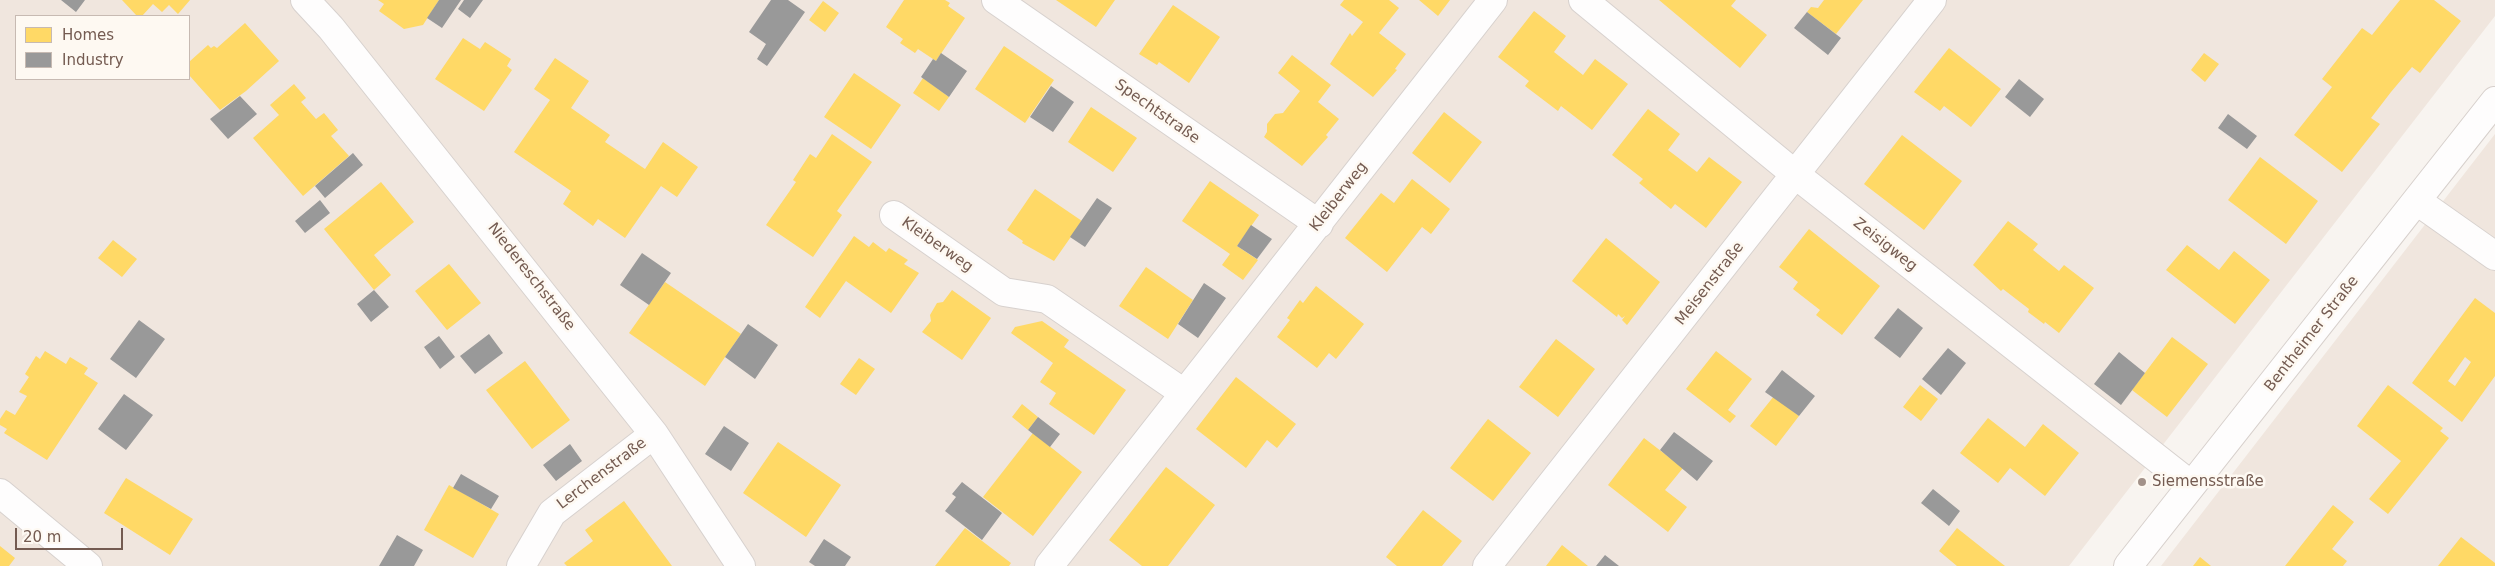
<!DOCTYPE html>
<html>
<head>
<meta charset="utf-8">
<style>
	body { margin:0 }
	#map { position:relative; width:2495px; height:566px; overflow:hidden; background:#f8f4f0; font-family:"DejaVu Sans",sans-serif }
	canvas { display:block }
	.legend { position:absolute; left:15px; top:15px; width:175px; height:65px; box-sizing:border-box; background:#fef9f2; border:1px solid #c7bab2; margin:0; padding:6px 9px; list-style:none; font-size:15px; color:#745b51 }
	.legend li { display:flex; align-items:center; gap:10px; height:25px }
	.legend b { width:25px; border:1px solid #c7bab2 }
	.scale { position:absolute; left:15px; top:528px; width:108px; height:22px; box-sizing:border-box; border:2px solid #745b51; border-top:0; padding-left:6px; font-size:15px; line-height:18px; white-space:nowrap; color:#745b51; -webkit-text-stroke:4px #fef9f2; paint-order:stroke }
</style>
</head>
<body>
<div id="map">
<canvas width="2495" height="566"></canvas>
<ul class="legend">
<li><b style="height:14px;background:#ffd966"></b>Homes</li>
<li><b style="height:14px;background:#999"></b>Industry</li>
</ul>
<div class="scale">20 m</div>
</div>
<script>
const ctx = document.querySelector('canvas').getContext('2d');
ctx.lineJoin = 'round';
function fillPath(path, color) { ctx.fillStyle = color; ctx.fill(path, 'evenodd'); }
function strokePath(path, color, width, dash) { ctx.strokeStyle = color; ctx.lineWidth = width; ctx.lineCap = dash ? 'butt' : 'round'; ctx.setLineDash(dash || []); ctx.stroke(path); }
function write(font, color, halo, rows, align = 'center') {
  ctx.font = font + ' "DejaVu Sans",sans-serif'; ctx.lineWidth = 5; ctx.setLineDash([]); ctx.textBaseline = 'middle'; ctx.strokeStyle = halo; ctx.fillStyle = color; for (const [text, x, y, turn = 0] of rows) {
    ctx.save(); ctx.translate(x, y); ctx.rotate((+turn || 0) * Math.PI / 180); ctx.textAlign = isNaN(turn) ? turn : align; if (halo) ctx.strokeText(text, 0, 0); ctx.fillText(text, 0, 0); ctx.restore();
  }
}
fillPath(new Path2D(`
	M 0,0 L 2495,0 L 2495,16 L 2069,566 L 0,566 ZM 16,16 L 189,16 L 189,79 L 16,79 Z
	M 2495,134 L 2495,566 L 2161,566 Z`), '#f0e6de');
fillPath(new Path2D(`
	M 122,0 L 190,0 L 178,14 L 169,5 L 162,12 L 153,4 L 142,16 L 137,16 Z
	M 378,0 L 439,0 L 423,25 L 404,29 L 379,11 L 384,4 Z
	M 904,0 L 945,0 L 950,3 L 948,6 L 965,18 L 936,61 L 918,49 L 915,53 L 900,43 L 903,39 L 886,27 Z
	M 1056,0 L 1115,0 L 1096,27 Z
	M 1344,0 L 1389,0 L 1399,8 L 1379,33 L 1406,54 L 1395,69 L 1397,70 L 1373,97 L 1330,64 L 1350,33 L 1352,36 L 1363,22 L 1340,5 Z
	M 1419,0 L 1450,0 L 1438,16 Z
	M 1659,0 L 1736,0 L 1731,6 L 1767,35 L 1740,68 Z
	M 1824,0 L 1863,0 L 1836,34 L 1807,12 L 1811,7 L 1818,8 Z
	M 2400,0 L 2434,0 L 2461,21 L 2420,73 L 2412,67 L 2391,92 L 2371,118 L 2380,124 L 2342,172 L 2294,135 L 2332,87 L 2322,79 L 2362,28 L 2372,35 Z
	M 823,1 L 839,13 L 825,32 L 809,20 Z
	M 1173,5 L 1220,37 L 1189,83 L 1159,62 L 1157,65 L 1139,54 Z
	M 1534,11 L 1566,36 L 1554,52 L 1583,75 L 1595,59 L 1628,84 L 1592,130 L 1561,106 L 1558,111 L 1525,86 L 1529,81 L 1498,57 Z
	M 245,23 L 279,61 L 246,91 L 220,110 L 189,75 L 189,62 L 208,45 L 211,48 L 214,46 L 217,48 Z
	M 463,38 L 480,49 L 485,42 L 511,59 L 507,66 L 512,70 L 484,111 L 435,79 Z
	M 1004,46 L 1054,80 L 1025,123 L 975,89 Z
	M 1949,48 L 2001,89 L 1971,127 L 1944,106 L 1940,111 L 1914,92 Z
	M 2204,53 L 2219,64 L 2205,82 L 2191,70 Z
	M 1292,55 L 1331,85 L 1318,102 L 1339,119 L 1326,135 L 1328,137 L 1302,166 L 1264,137 L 1267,132 L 1267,124 L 1275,114 L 1283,113 L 1300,91 L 1278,73 Z
	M 555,58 L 589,81 L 571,108 L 610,135 L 605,142 L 645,169 L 663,142 L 698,167 L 677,197 L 661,186 L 625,238 L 598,219 L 593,226 L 563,204 L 571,191 L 514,152 L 550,100 L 534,89 Z
	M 854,73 L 901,105 L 871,149 L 824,117 Z
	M 923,78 L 949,97 L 939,111 L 913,93 Z
	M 294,84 L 306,98 L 301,102 L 316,119 L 324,113 L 338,130 L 331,136 L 349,156 L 303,196 L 253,138 L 279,115 L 270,105 Z
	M 1091,107 L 1137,138 L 1113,172 L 1068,142 Z
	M 1648,109 L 1680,134 L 1668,150 L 1697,172 L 1709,157 L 1742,182 L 1706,228 L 1675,204 L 1671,209 L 1639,183 L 1643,179 L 1612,155 Z
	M 1444,112 L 1482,142 L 1450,183 L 1412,153 Z
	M 832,134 L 872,162 L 837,211 L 842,215 L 813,257 L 766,225 L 796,182 L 793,180 L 810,154 L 816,158 Z
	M 1902,135 L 1962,181 L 1924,230 L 1864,184 Z
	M 2260,157 L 2318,201 L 2286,244 L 2228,200 Z
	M 1412,179 L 1450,209 L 1431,234 L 1422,227 L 1387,272 L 1345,238 L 1381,193 L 1394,203 Z
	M 1210,181 L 1259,215 L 1237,246 L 1258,260 L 1243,280 L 1222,265 L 1230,254 L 1182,221 Z
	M 381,182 L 414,222 L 374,255 L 391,275 L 374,290 L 324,229 Z
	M 1035,189 L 1082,221 L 1054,261 L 1022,243 L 1023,241 L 1007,230 Z
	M 2008,221 L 2038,244 L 2033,250 L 2059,271 L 2064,265 L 2094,288 L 2059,333 L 2045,322 L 2044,324 L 2028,312 L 2029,309 L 2003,289 L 2001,291 L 1973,265 Z
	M 1809,229 L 1880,286 L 1842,335 L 1816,315 L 1820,310 L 1793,289 L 1798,282 L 1779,267 Z
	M 854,236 L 869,247 L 873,242 L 886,252 L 889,248 L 908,260 L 904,264 L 919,273 L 891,313 L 846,281 L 820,318 L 805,307 Z
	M 1606,238 L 1660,282 L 1627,325 L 1622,320 L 1625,316 L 1622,318 L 1618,314 L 1617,317 L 1572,281 Z
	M 113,240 L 137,259 L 122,277 L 98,258 Z
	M 2187,245 L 2219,270 L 2234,251 L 2270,280 L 2235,324 L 2166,270 Z
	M 449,264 L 481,303 L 447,330 L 415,291 Z
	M 1146,267 L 1193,300 L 1168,339 L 1119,306 Z
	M 665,282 L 741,334 L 705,386 L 629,333 Z
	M 1316,286 L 1364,324 L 1336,359 L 1329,353 L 1317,368 L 1277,337 L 1290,320 L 1287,318 L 1300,300 L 1303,303 Z
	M 952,290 L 991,318 L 962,360 L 922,332 L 931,321 L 930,315 L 937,303 L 943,302 Z
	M 2475,298 L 2495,313 L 2495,376 L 2462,422 L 2412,383 ZM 2465,357 L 2471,362 L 2455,386 L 2448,381 Z
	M 1042,321 L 1069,340 L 1064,347 L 1126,390 L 1094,435 L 1049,404 L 1056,393 L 1040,382 L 1053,363 L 1011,333 L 1015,327 Z
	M 2172,337 L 2208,364 L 2167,417 L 2132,390 Z
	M 1556,339 L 1595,369 L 1558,417 L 1519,387 Z
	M 45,351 L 66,364 L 70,357 L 88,368 L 84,374 L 98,383 L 47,460 L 4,433 L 7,429 L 0,425 L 0,419 L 6,410 L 15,415 L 27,396 L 19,392 L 29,377 L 25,374 L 36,356 L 40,359 Z
	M 1716,351 L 1752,379 L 1728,410 L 1736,416 L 1730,423 L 1686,389 Z
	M 859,358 L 875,369 L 856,395 L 840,384 Z
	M 525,361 L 570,420 L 532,449 L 486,390 Z
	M 1236,377 L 1296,424 L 1277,448 L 1267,440 L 1246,468 L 1196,429 Z
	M 1920,385 L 1938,399 L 1921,421 L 1903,407 Z
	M 2388,385 L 2443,428 L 2440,431 L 2449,438 L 2388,514 L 2369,499 L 2401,461 L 2357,426 Z
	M 1774,396 L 1799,416 L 1776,446 L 1750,426 Z
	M 1022,404 L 1038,417 L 1028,430 L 1012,417 Z
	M 1988,418 L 2025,447 L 2043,424 L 2079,453 L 2045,496 L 2010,468 L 1998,483 L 1960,453 Z
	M 1488,419 L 1531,453 L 1493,501 L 1450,468 Z
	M 1033,433 L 1082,472 L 1033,536 L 983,497 Z
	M 1644,438 L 1683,468 L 1665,490 L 1687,507 L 1668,532 L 1608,485 Z
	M 778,442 L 841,485 L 806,537 L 743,493 Z
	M 1166,467 L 1215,505 L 1168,566 L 1142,566 L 1109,540 Z
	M 126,478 L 193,519 L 170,555 L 104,513 Z
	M 449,485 L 499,514 L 473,558 L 424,530 Z
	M 624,501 L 672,566 L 567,566 L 564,563 L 593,541 L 585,530 Z
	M 2333,505 L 2354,522 L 2332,549 L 2347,561 L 2343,566 L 2285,566 Z
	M 1423,510 L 1462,541 L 1442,566 L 1397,566 L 1386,557 Z
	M 965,528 L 1011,563 L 1009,566 L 935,566 Z
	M 1957,528 L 1991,555 L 2005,566 L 1957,566 L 1939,551 Z
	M 2461,537 L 2495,563 L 2495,566 L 2438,566 Z
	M 1562,545 L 1588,566 L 1546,566 Z
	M 0,546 L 15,558 L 9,566 L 0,566 Z
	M 2200,557 L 2211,566 L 2193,566 Z`), '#ffd966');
fillPath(new Path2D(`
	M 61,0 L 85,0 L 76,12 Z
	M 439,0 L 461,0 L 442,28 L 427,18 Z
	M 464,0 L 483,0 L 470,18 L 458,9 Z
	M 771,0 L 788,0 L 805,12 L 767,66 L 757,59 L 766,44 L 749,32 Z
	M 1807,12 L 1841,38 L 1828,55 L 1794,28 Z
	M 941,53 L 967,71 L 949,97 L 921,77 L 933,59 L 936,61 Z
	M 2019,79 L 2044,99 L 2030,117 L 2005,97 Z
	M 1051,86 L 1074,102 L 1053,132 L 1030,117 Z
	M 240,96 L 257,114 L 228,139 L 210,119 Z
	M 2228,114 L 2257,136 L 2247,149 L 2218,128 Z
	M 353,153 L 363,165 L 325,198 L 315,186 Z
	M 1097,198 L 1112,208 L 1085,247 L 1070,237 Z
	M 320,200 L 330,213 L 305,233 L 295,221 Z
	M 1251,225 L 1272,239 L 1257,259 L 1237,246 Z
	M 642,253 L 671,273 L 649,305 L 620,285 Z
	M 1204,283 L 1226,298 L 1198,338 L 1178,324 Z
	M 374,290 L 389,307 L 371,322 L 357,304 Z
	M 1898,308 L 1923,328 L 1900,358 L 1874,338 Z
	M 139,320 L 165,339 L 136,378 L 110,359 Z
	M 748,324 L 778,345 L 755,379 L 725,357 Z
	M 489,334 L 503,353 L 475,374 L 460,356 Z
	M 439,336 L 455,357 L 440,369 L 424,347 Z
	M 1948,348 L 1966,363 L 1941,395 L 1922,379 Z
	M 2119,352 L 2145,373 L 2121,405 L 2094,384 Z
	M 1782,370 L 1815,396 L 1799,416 L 1765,392 Z
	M 124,394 L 153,415 L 126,450 L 98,429 Z
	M 1038,417 L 1060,434 L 1050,447 L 1028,430 Z
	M 724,426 L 749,443 L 731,471 L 705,454 Z
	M 1674,432 L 1713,461 L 1697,481 L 1660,450 Z
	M 570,444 L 582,461 L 556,481 L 543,465 Z
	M 461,474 L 499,496 L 491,509 L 453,488 Z
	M 962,482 L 1002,513 L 982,540 L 945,511 L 956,497 L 952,494 Z
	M 1933,489 L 1960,511 L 1949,526 L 1921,503 Z
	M 397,535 L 423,550 L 414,566 L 379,566 Z
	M 824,539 L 851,557 L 845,566 L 815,566 L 809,562 Z
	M 1605,555 L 1619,566 L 1596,566 Z`), '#999');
const street = new Path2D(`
	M 305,0 L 331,28 L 654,434 L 741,566
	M 996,0 L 1319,224
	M 1583,0 L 1796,175 L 2191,485
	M 2417,201 L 2495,256
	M 894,215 L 1004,292 L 1047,299 L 1184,393
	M 0,493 L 88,566
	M 521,566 L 552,513 L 654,434
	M 1049,566 L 1493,0
	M 1487,566 L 1932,0`);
const secondary = new Path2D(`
	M 2128,566 L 2495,101`);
strokePath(street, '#d7d1ce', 30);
strokePath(secondary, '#d7d0cc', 30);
strokePath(street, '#fefdfd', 28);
strokePath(secondary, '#fefdfd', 28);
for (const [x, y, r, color] of [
	[2142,482,5,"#a29189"]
]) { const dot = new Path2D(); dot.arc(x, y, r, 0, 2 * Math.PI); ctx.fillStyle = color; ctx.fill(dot); strokePath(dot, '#fef9f2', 2); }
write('15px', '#745b51', '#fef9f2', [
	["Spechtstraße",1157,112,35],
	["Kleiberweg",1339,197,-52],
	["Kleiberweg",937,245,35],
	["Zeisigweg",1885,245,38],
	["Niedereschstraße",531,277,52],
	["Meisenstraße",1710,284,-52],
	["Bentheimer Straße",2312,334,-52],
	["Lerchenstraße",602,474,-37]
]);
write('15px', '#745b51', '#fef9f2', [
	["Siemensstraße",2152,482]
], 'left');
</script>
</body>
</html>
